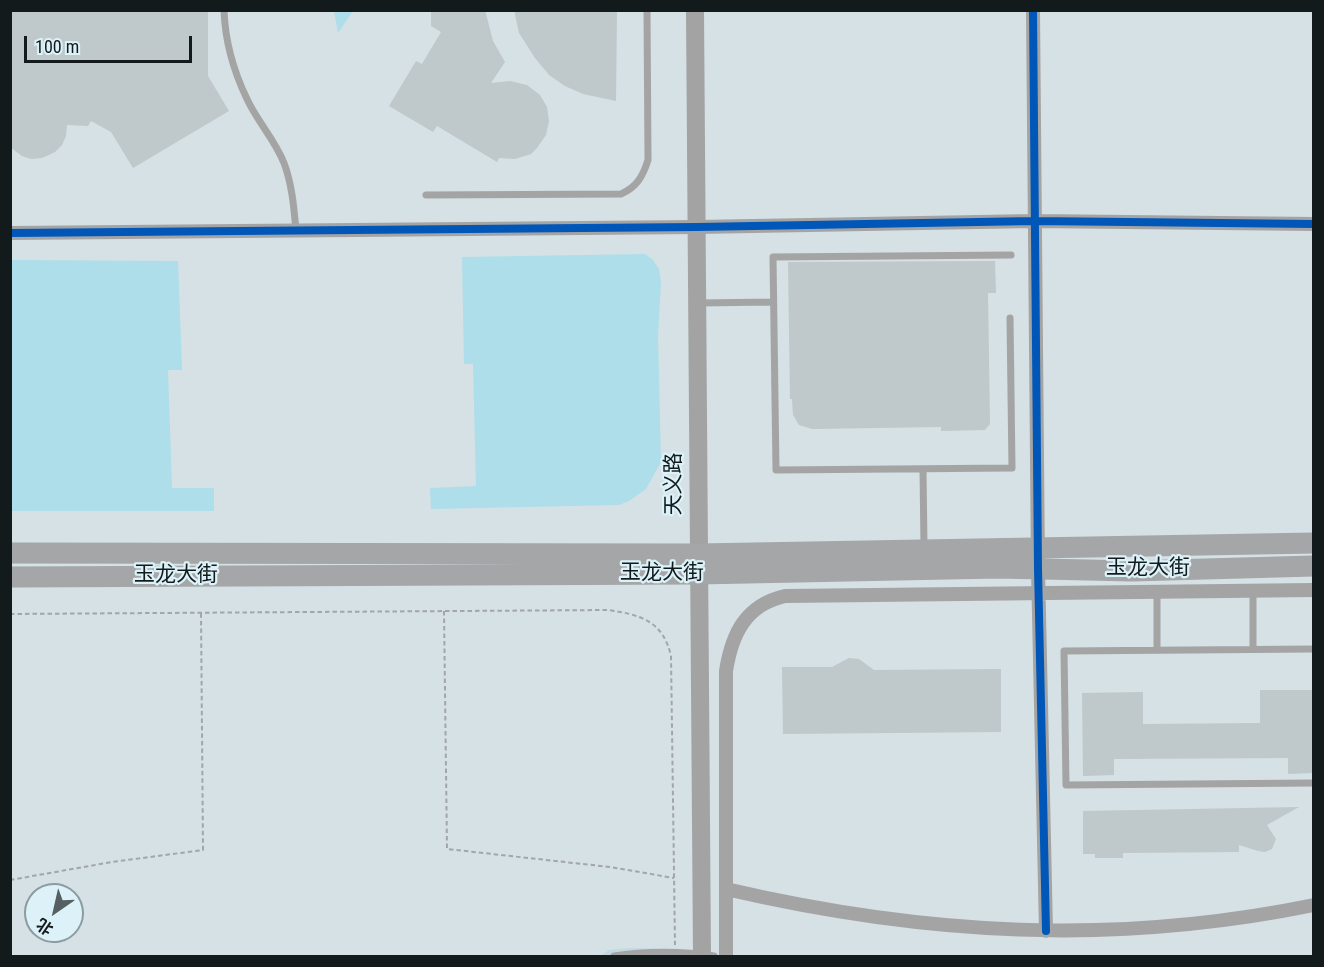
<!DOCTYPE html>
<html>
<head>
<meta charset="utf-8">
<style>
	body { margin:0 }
	#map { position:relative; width:1324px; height:967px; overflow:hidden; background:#d5e1e4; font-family:"Roboto Condensed","Noto Sans SC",sans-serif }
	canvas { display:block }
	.frame { position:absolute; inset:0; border:12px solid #121a1c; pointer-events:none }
	.north { position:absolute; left:24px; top:883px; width:60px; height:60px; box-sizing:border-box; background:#dcf2f8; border:2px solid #8b9ca0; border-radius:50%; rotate:214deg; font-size:16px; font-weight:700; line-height:24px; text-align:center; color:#121a1c }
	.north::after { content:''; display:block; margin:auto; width:21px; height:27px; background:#566062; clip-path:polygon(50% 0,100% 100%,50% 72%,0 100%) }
	.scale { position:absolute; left:24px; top:36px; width:168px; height:27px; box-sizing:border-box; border:3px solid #121a1c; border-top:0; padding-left:8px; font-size:18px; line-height:21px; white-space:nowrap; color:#121a1c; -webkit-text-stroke:4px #dcf2f8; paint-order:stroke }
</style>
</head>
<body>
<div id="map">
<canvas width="1324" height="967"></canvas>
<div class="frame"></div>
<div class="north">北</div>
<div class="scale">100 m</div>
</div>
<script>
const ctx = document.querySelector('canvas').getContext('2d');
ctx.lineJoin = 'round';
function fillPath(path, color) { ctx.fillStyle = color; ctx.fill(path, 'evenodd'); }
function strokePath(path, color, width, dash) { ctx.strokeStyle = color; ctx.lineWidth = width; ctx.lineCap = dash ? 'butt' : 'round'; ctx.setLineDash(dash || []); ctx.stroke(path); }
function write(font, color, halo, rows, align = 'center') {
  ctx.font = font + ' "Roboto Condensed","Noto Sans SC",sans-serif'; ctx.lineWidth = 4.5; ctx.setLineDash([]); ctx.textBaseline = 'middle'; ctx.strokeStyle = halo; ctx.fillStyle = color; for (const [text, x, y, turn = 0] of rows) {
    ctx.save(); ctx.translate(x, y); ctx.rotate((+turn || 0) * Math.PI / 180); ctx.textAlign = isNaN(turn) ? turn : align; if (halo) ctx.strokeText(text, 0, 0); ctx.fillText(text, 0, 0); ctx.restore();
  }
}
fillPath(new Path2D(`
	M 631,948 L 668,949 L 668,956 L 600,956 L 609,950 Z`), '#c2d9df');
fillPath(new Path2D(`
	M 334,11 L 353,11 L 338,33 Z
	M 645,254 L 653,260 L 659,269 L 661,282 L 658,336 L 661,462 L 646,489 L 629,501 L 619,505 L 431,509 L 430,488 L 476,486 L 473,364 L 464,364 L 462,257 Z
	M 11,260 L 178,261 L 182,370 L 168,370 L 172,488 L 214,488 L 214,511 L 11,511 Z`), '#addeea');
fillPath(new Path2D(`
	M 10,10 L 208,10 L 208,76 L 229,111 L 133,168 L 111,132 L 91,121 L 88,126 L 67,125 L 66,136 L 62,145 L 55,152 L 42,158 L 31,159 L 22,156 L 10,147 Z
	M 431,10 L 485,10 L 493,41 L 505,62 L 491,83 L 510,81 L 527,85 L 540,95 L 547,107 L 549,121 L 546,135 L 537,148 L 531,154 L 515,159 L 499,158 L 497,162 L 437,126 L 433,132 L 389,106 L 416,61 L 422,64 L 441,32 L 431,26 Z
	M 514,10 L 617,10 L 616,101 L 583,94 L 565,86 L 549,75 L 535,58 L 519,33 Z
	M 995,261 L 996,293 L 988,293 L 990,424 L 985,430 L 941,431 L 941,427 L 812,429 L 799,425 L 793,415 L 792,399 L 790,399 L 788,262 Z
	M 849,658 L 859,659 L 874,670 L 1001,669 L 1001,732 L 783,734 L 782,667 L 832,667 Z
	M 1260,690 L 1314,690 L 1314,773 L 1288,774 L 1288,758 L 1114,759 L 1114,775 L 1083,776 L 1082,693 L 1143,692 L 1143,724 L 1260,723 Z
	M 1299,807 L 1267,825 L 1276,839 L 1272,849 L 1265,852 L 1258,851 L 1239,845 L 1239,852 L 1123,853 L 1123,858 L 1095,858 L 1095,854 L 1083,854 L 1083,811 Z`), '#bfc8ca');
strokePath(new Path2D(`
	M 444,611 L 447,849 L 610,867 L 674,878
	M 10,614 L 609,610 C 641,615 663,621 671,656 L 675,945
	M 10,880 L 112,862 L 203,850 L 201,612`), '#a3a6a8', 2, [4.5, 3]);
strokePath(new Path2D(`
	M 224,10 C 225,40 234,72 247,99 C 257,121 275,140 284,163 C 292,184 294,208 296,231
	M 426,195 L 621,194 C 637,187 643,176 648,160 L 647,10
	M 698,303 L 773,302
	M 1010,318 L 1012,468 L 776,470 L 773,257 L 1011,255
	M 923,469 L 924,547
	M 1253,591 L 1253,649
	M 1157,592 L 1157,650
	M 1314,649 L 1064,651 L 1066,785 L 1314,783
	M 614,956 C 643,951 685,951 714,956`), '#a4a4a5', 7);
strokePath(new Path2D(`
	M 1033,10 L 1038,569 L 1046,931
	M 10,233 L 697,227 L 1034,221 L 1314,224
	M 726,889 C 924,935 1114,946 1314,905
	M 726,956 L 726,671 C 732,633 746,605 785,596 L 1314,590`), '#a4a4a5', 14);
strokePath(new Path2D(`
	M 695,10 L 702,956`), '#a3a3a4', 18);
strokePath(new Path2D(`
	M 10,553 L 698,554 L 1314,543
	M 10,577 L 698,574 L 998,568 L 1132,571 L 1314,566`), '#a4a6a8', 21);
strokePath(new Path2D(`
	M 1033,10 L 1038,569 L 1046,931
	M 10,233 L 697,227 L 1034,221 L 1314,224`), '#0057b8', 8);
write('21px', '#121a1c', '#dcf2f8', [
	["天义路",675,484,-90],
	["玉龙大街",1148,569],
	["玉龙大街",662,574],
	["玉龙大街",176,576]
]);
</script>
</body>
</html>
